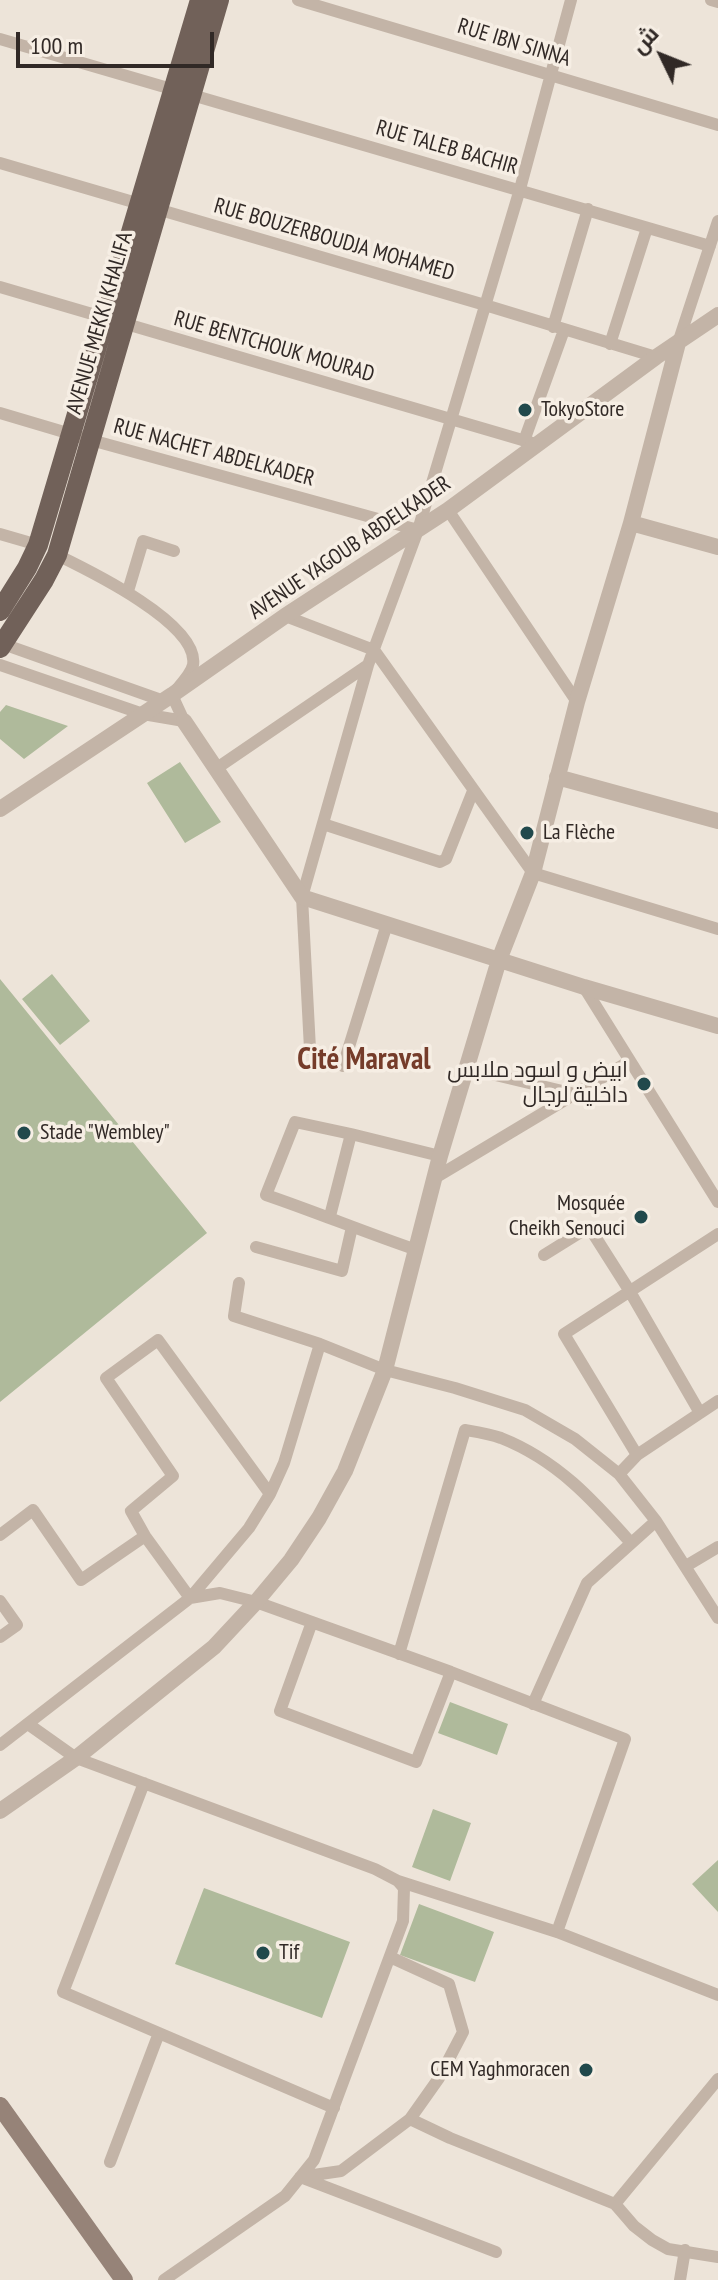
<!DOCTYPE html>
<html>
<head>
<meta charset="utf-8">
<style>
	body { margin:0 }
	#map { position:relative; width:718px; height:2280px; overflow:hidden; background:#ede4d9; font-family:"PT Sans Narrow",Cairo,sans-serif }
	canvas { display:block }
	.north { position:absolute; left:622px; top:16px; width:80px; height:80px; -webkit-text-stroke:6px #f6eee4; paint-order:stroke; rotate:313deg; font-size:22px; font-weight:700; line-height:32px; text-align:center; color:#312926 }
	.north::after { content:''; display:block; margin:auto; width:28px; height:36px; background:#312926; clip-path:polygon(50% 0,100% 100%,50% 72%,0 100%) }
	.scale { position:absolute; left:16px; top:32px; width:198px; height:36px; box-sizing:border-box; border:4px solid #312926; border-top:0; padding-left:10px; font-size:24px; line-height:28px; white-space:nowrap; color:#312926; -webkit-text-stroke:6px #f6eee4; paint-order:stroke }
</style>
</head>
<body>
<div id="map">
<canvas width="718" height="2280"></canvas>
<div class="north">ش</div>
<div class="scale">100 m</div>
</div>
<script>
const ctx = document.querySelector('canvas').getContext('2d');
ctx.lineJoin = 'round';
function fillPath(path, color) { ctx.fillStyle = color; ctx.fill(path, 'evenodd'); }
function strokePath(path, color, width, dash) { ctx.strokeStyle = color; ctx.lineWidth = width; ctx.lineCap = dash ? 'butt' : 'round'; ctx.setLineDash(dash || []); ctx.stroke(path); }
function write(font, color, halo, rows, align = 'center') {
  ctx.font = font + ' "PT Sans Narrow",Cairo,sans-serif'; ctx.lineWidth = 7; ctx.setLineDash([]); ctx.textBaseline = 'middle'; ctx.strokeStyle = halo; ctx.fillStyle = color; for (const [text, x, y, turn = 0] of rows) {
    ctx.save(); ctx.translate(x, y); ctx.rotate((+turn || 0) * Math.PI / 180); ctx.textAlign = isNaN(turn) ? turn : align; if (halo) ctx.strokeText(text, 0, 0); ctx.fillText(text, 0, 0); ctx.restore();
  }
}
fillPath(new Path2D(`
	M 6,705 L 68,726 L 24,759 L 0,739 L 0,712 Z
	M 180,762 L 221,822 L 185,843 L 147,783 Z
	M 52,974 L 90,1021 L 60,1045 L 22,999 Z
	M 0,979 L 207,1233 L 0,1402 Z
	M 450,1702 L 508,1724 L 497,1755 L 438,1733 Z
	M 433,1809 L 471,1823 L 450,1881 L 412,1867 Z
	M 718,1860 L 718,1912 L 692,1884 Z
	M 204,1888 L 350,1942 L 322,2018 L 175,1964 Z
	M 419,1904 L 494,1932 L 475,1982 L 400,1955 Z`), '#afba9b');
strokePath(new Path2D(`
	M 298,0 L 718,125
	M 711,0 L 718,2
	M 0,39 L 710,246
	M 0,163 L 485,305 L 656,357
	M 0,287 L 536,444
	M 553,327 L 588,209
	M 678,343 L 718,221
	M 610,344 L 647,228
	M 0,413 L 91,440 L 418,530
	M 524,441 L 564,330
	M 448,510 L 577,702
	M 0,534 L 38,545
	M 57,555 C 88,570 200,624 193,665 C 191,675 178,687 172,695 L 184,721
	M 128,591 L 143,541 L 174,551
	M 285,616 L 374,650 L 533,873 L 718,929
	M 0,643 L 161,700
	M 0,665 L 143,714 L 184,721
	M 217,768 L 368,665
	M 323,824 L 440,862 L 446,859 L 473,791
	M 387,924 L 343,1066 L 310,1049 L 302,897 L 368,665 L 418,530 L 520,189 L 571,0
	M 584,987 L 718,1202
	M 466,1068 L 575,1094
	M 433,1179 L 630,1061
	M 330,1216 L 351,1134
	M 256,1247 L 342,1271 L 352,1227
	M 414,1249 C 364,1232 316,1212 266,1195 L 295,1122 L 351,1134 L 440,1156
	M 544,1255 L 589,1227 L 629,1290 L 700,1413
	M 239,1283 L 234,1316 L 320,1344 L 385,1370 L 455,1388 L 525,1410 L 575,1439 L 619,1474 L 656,1521 L 718,1618
	M 637,1455 L 564,1334 L 718,1234
	M 619,1474 L 637,1455 L 718,1401
	M 270,1494 L 158,1340 L 106,1378 L 173,1476 L 131,1511 L 145,1536 L 190,1598 L 220,1593 L 256,1602 L 451,1672 L 625,1739 L 557,1932
	M 0,1535 L 33,1510 L 81,1580 L 145,1536
	M 686,1566 L 718,1547
	M 0,1601 L 17,1625 L 0,1637
	M 312,1622 L 280,1711 L 416,1762 L 451,1672
	M 399,1654 L 465,1430 C 477,1432 490,1434 501,1438 C 557,1460 593,1500 631,1543
	M 533,1704 L 587,1583 L 656,1521
	M 28,1724 L 76,1758 L 375,1869 L 398,1881 L 404,1888 L 403,1921 L 314,2160 L 285,2196 L 164,2280
	M 0,1745 L 190,1598 L 249,1528 L 270,1494 L 284,1463 L 320,1344
	M 144,1783 L 63,1992 L 334,2108
	M 398,1881 L 557,1932 L 718,1995
	M 390,1957 L 449,1984 L 463,2032 L 439,2078 L 410,2119 L 341,2171 L 300,2177 L 496,2252
	M 410,2119 L 450,2138 L 615,2204 L 718,2079
	M 110,2162 L 159,2033
	M 615,2204 L 634,2226 L 652,2240 L 668,2249 L 718,2257
	M 680,2280 L 685,2250`), '#c3b4a7', 12);
strokePath(new Path2D(`
	M 631,523 L 718,547
	M 184,721 L 302,897 L 584,987 L 718,1026
	M 557,777 L 718,821
	M 0,809 L 172,695 L 285,616 L 448,510 L 656,357 L 718,315
	M 0,1811 L 76,1758 L 214,1647 L 256,1602 L 291,1560 L 319,1518 L 345,1471 L 385,1370 L 440,1156 L 499,960 L 533,873 L 577,702 L 631,523 L 678,343`), '#c3b4a7', 16);
strokePath(new Path2D(`
	M 0,2106 L 124,2280`), '#968378', 18);
strokePath(new Path2D(`
	M 0,611 L 27,568 L 38,545 L 200,0
	M 0,648 L 44,580 L 57,555 L 219,0`), '#716159', 20);
for (const [x, y, r, color] of [
	[525,410,8,"#21494c"],
	[527,833,8,"#21494c"],
	[644,1084,8,"#21494c"],
	[24,1133,8,"#21494c"],
	[641,1217,8,"#21494c"],
	[263,1953,8,"#21494c"],
	[586,2070,8,"#21494c"]
]) { const dot = new Path2D(); dot.arc(x, y, r, 0, 2 * Math.PI); ctx.fillStyle = color; ctx.fill(dot); strokePath(dot, '#f6eee4', 3); }
write('22px', '#312926', '#f6eee4', [
	["RUE IBN SINNA",514,43,17],
	["RUE TALEB BACHIR",447,148,16],
	["RUE BOUZERBOUDJA MOHAMED",334,240,16],
	["AVENUE MEKKI KHALIFA",100,323,-74],
	["RUE BENTCHOUK MOURAD",274,347,16],
	["RUE NACHET ABDELKADER",214,453,15],
	["AVENUE YAGOUB ABDELKADER",350,548,-34]
]);
write('22px', '#312926', '#f6eee4', [
	["TokyoStore",541,410],
	["La Flèche",543,833],
	["ابيض و اسود ملابس",628,1071,"right"],
	["داخلية لرجال",628,1096,"right"],
	["Stade \"Wembley\"",40,1133],
	["Mosquée",625,1204,"right"],
	["Cheikh Senouci",625,1229,"right"],
	["Tif",279,1953],
	["CEM Yaghmoracen",570,2070,"right"]
], 'left');
write('bold 30px', '#753c2a', '#f6eee4', [
	["Cité Maraval",364,1060]
]);
</script>
</body>
</html>
